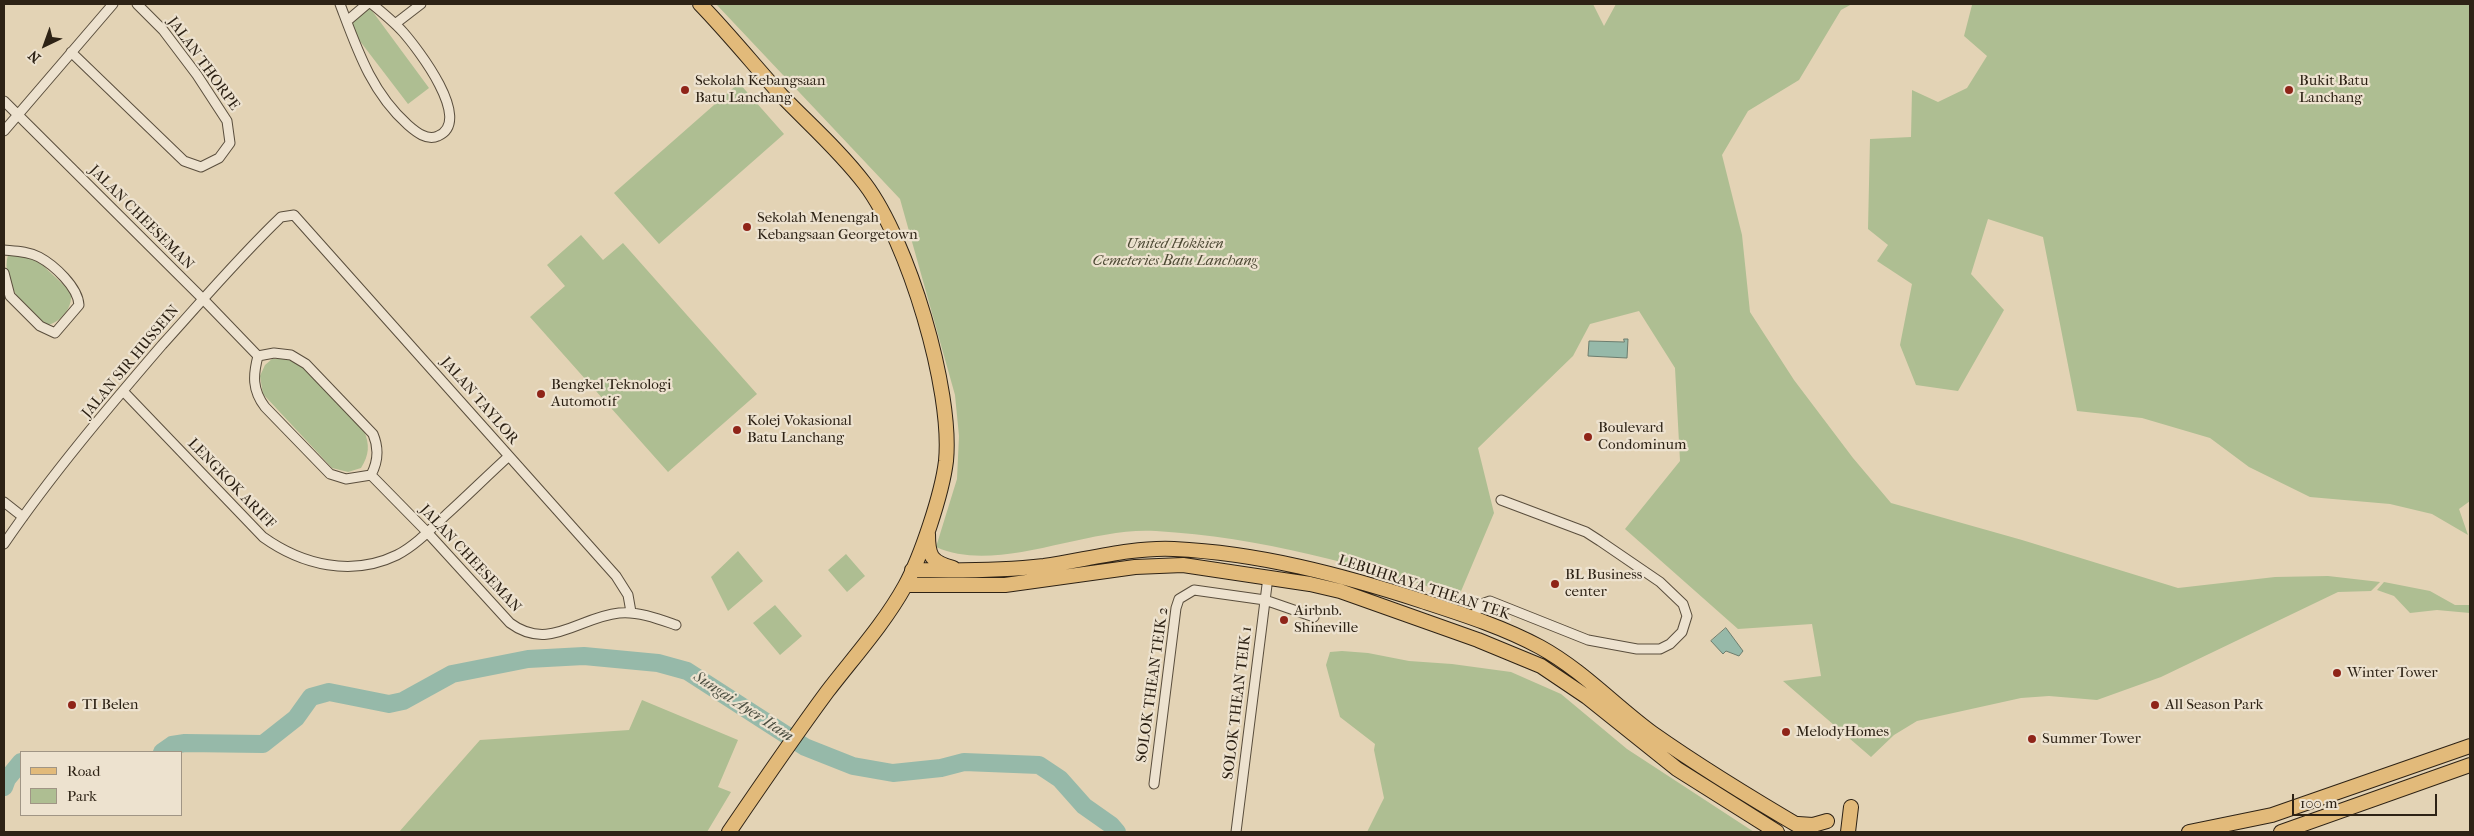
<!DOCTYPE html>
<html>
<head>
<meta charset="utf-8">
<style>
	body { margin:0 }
	#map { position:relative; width:2474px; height:836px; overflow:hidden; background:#e3d3b5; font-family:"IM FELL French Canon",serif }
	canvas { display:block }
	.frame { position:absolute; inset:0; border:5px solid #2d2215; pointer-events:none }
	.legend { position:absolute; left:20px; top:751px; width:162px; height:65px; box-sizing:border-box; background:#ede2cf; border:1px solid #a09585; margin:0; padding:6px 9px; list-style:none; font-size:15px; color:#2d2215 }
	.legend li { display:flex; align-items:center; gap:10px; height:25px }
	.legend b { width:25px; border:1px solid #a09585 }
	.north { position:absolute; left:20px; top:20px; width:50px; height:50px; -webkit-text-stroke:4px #ede2cf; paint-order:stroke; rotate:222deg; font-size:14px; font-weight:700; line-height:20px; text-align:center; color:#2d2215 }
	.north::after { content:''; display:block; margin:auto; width:18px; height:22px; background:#2d2215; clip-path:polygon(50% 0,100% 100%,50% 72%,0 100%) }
	.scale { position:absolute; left:2292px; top:794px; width:145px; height:22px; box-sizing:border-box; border:2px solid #2d2215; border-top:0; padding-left:6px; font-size:15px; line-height:18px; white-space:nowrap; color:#2d2215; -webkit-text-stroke:4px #ede2cf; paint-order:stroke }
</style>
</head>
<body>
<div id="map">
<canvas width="2474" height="836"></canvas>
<div class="frame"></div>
<ul class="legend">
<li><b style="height:6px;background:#e2ba7a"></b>Road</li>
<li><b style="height:14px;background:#aebe92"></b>Park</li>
</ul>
<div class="north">N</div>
<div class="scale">100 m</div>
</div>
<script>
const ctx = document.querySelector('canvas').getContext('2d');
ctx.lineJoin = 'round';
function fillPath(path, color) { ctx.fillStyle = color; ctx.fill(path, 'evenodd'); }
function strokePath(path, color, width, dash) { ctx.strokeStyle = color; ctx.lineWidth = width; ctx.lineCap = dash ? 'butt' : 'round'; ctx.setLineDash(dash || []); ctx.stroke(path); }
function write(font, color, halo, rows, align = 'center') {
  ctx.font = font + ' "IM FELL French Canon",serif'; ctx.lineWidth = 4.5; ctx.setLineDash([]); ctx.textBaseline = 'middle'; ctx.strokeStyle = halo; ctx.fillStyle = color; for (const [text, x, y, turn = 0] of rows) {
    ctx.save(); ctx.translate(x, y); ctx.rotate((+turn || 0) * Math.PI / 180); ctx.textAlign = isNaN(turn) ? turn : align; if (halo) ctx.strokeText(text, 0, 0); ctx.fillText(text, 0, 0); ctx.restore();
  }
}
fillPath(new Path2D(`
	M 716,4 L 1593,4 L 1604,26 L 1616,4 L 1852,4 L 1841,10 L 1799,80 L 1748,111 L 1722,155 L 1742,235 L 1750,312 L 1794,380 L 1853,458 L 1891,503 L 2022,540 L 2178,588 L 2275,577 L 2328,576 L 2380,582 L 2371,591 L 2338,592 L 2161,677 L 2097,700 L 2049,696 L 2021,698 L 1917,721 L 1894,735 L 1871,757 L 1783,681 L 1821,676 L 1812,624 L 1738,629 L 1625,529 L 1680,461 L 1675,368 L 1639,311 L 1590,324 L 1573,356 L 1478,448 L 1494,513 L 1459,596 C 1360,565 1260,537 1156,531 C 1087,526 998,575 936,547 L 957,479 L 959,436 L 955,395 L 900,199 Z
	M 1996,4 L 2470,4 L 2470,501 L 2459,509 L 2468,535 L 2432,514 L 2390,504 L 2310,497 L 2249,467 L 2210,438 L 2142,418 L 2077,411 L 2043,237 L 1988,219 L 1971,274 L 2004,310 L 1958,391 L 1916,385 L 1900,345 L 1912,284 L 1877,261 L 1888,245 L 1868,229 L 1870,139 L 1911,137 L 1912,90 L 1938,102 L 1967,88 L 1987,56 L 1964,36 L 1972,5 Z
	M 370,8 L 429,88 L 408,104 L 353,32 L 352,22 Z
	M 739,83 L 784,134 L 659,244 L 614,193 Z
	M 581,235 L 603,260 L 623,243 L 757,394 L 668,472 L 530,317 L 565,286 L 547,265 Z
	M 12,253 L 36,259 L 70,291 C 75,305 61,323 47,325 C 26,312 0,282 8,255 Z
	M 272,359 L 292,359 L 301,365 L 364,431 C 370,445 369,455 361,468 L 348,472 L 332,468 L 263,394 L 260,376 L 265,365 Z
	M 738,551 L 763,581 L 728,611 L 711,577 Z
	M 846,554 L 865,576 L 847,592 L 828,570 Z
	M 2384,582 L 2430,591 L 2455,605 L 2470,605 L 2470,613 L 2437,610 L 2410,613 L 2394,596 L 2377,590 Z
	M 775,605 L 802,636 L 780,655 L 753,623 Z
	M 1342,651 L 1368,653 L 1409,661 L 1452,664 L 1511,672 L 1561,694 L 1627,749 L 1754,832 L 1367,832 L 1384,798 L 1374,750 L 1375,744 L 1340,717 L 1326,665 L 1330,652 Z
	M 642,700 L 738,740 L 718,787 L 731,792 L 707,832 L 399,832 L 480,740 L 629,730 Z`), '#aebe92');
const water = new Path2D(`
	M 1624,339 L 1628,339 L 1627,358 L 1588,356 L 1589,341 L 1624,342 Z
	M 1726,628 L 1743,651 L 1739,656 L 1726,651 L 1723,654 L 1711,641 Z`);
fillPath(water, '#96b9a9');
strokePath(water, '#6c7d6e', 1);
strokePath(new Path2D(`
	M 162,752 L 172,745 L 185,743 L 263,744 L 296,718 L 311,697 L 329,692 L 389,704 L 403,701 L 452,674 L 528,659 L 584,656 L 658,663 L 687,671 L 805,747 L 853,766 L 893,773 L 941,768 L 964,762 L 1039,765 L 1060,779 L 1084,806 L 1111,825 L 1117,832
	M 4,787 L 7,779 L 21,762`), '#96b9a9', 18);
const minor = new Path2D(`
	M 340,4 C 357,49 371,92 408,125 C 416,132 427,141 438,136 C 474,121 417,48 403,32 C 394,22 383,13 372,4
	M 347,21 L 367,4
	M 395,24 L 421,4
	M 71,52 L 184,161 L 201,167 L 219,158 L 230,143 L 227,121 L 197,75 L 163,30 L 137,4
	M 4,101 L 203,299 L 258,356
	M 4,131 L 113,4
	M 4,250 C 15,251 28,251 39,257 C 54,265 78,287 79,305 L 55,333 L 40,326 L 10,296 L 4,273
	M 274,353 L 291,355 L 306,364 L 373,434 C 379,448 378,462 371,475 L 346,479 L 330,474 L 265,407 C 252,390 253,375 258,356 Z
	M 123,391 L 263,537 C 302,565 352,577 397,555 C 415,546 432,528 447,514 C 468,495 488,475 509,456
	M 371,475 L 427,532 L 510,623 C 549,652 579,617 619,613 C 638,611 659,619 676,625
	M 4,502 L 23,517
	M 4,544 C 51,475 107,409 162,345 C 201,302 239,257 281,217 L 294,215 L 616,576 L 628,595 L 631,612
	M 1474,618 L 1479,605 L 1490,601 L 1588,640 L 1637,649 L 1660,649 L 1670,644 L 1682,632 L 1687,616 L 1683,604 L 1660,582 L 1600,541 L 1586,532 L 1501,500
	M 1154,784 L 1176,608 L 1179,599 L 1194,590 L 1265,600 L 1314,617
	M 1236,832 L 1268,577`);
const primary = new Path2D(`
	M 700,4 C 728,33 754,65 781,95 C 809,124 840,151 865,184 C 908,241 953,390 946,461 C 942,494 921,557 905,586 C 884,624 853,658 827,692 C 793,738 761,785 729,832
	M 928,534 C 928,556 931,562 953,568
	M 912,570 C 956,571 1000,571 1044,566 C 1086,560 1131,547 1174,549 C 1259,553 1342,575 1422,601 C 1462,614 1503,627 1540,647 C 1582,670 1614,705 1652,733 C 1703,769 1756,801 1809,832
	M 906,585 L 1005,585 L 1135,567 L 1183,565 L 1310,584 L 1340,591 L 1478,640 L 1541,666 L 1587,697 L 1677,769 L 1777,832
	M 1798,824 L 1813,825 L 1827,821
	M 1848,832 L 1851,807
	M 2189,832 L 2272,815 L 2470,746
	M 2281,832 L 2470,765`);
strokePath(minor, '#5a4e3d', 11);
strokePath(primary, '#2d2215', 16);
strokePath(minor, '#ede2cf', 9);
strokePath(primary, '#e2ba7a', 14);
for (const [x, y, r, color] of [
	[685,90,5,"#8f2418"],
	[2289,90,5,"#8f2418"],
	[747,227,5,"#8f2418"],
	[541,394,5,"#8f2418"],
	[737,430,5,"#8f2418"],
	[1588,437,5,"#8f2418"],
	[1555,584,5,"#8f2418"],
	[1284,620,5,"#8f2418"],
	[2337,673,5,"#8f2418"],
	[72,705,5,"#8f2418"],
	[2155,705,5,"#8f2418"],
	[1786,732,5,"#8f2418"],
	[2032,739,5,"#8f2418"]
]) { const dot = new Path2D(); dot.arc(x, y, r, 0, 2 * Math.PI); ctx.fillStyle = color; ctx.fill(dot); strokePath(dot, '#ede2cf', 2); }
write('15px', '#2d2215', '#ede2cf', [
	["JALAN THORPE",203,64,54],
	["JALAN CHEESEMAN",141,218,45],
	["JALAN SIR HUSSEIN",131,362,-50],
	["JALAN TAYLOR",479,401,49],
	["LENGKOK ARIFF",231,484,46],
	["JALAN CHEESEMAN",470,559,47],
	["LEBUHRAYA THEAN TEK",1424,588,18],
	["SOLOK THEAN TEIK 2",1153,685,-82],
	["SOLOK THEAN TEIK 1",1238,703,-83]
]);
write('15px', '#2d2215', '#ede2cf', [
	["Sekolah Kebangsaan",695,81],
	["Batu Lanchang",695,98],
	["Bukit Batu",2299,81],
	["Lanchang",2299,98],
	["Sekolah Menengah",757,218],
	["Kebangsaan Georgetown",757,235],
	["Bengkel Teknologi",551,385],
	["Automotif",551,402],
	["Kolej Vokasional",747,421],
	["Batu Lanchang",747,438],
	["Boulevard",1598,428],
	["Condominum",1598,445],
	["BL Business",1565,575],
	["center",1565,592],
	["Airbnb.",1294,611],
	["Shineville",1294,628],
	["Winter Tower",2347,673],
	["TI Belen",82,705],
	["All Season Park",2165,705],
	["MelodyHomes",1796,732],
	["Summer Tower",2042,739]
], 'left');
write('italic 15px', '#4d4934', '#ede2cf', [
	["United Hokkien",1175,244],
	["Cemeteries Batu Lanchang",1175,261]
]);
write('italic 16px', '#4c4f41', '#ede2cf', [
	["Sungai Ayer Itam",743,707,33]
]);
</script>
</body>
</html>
